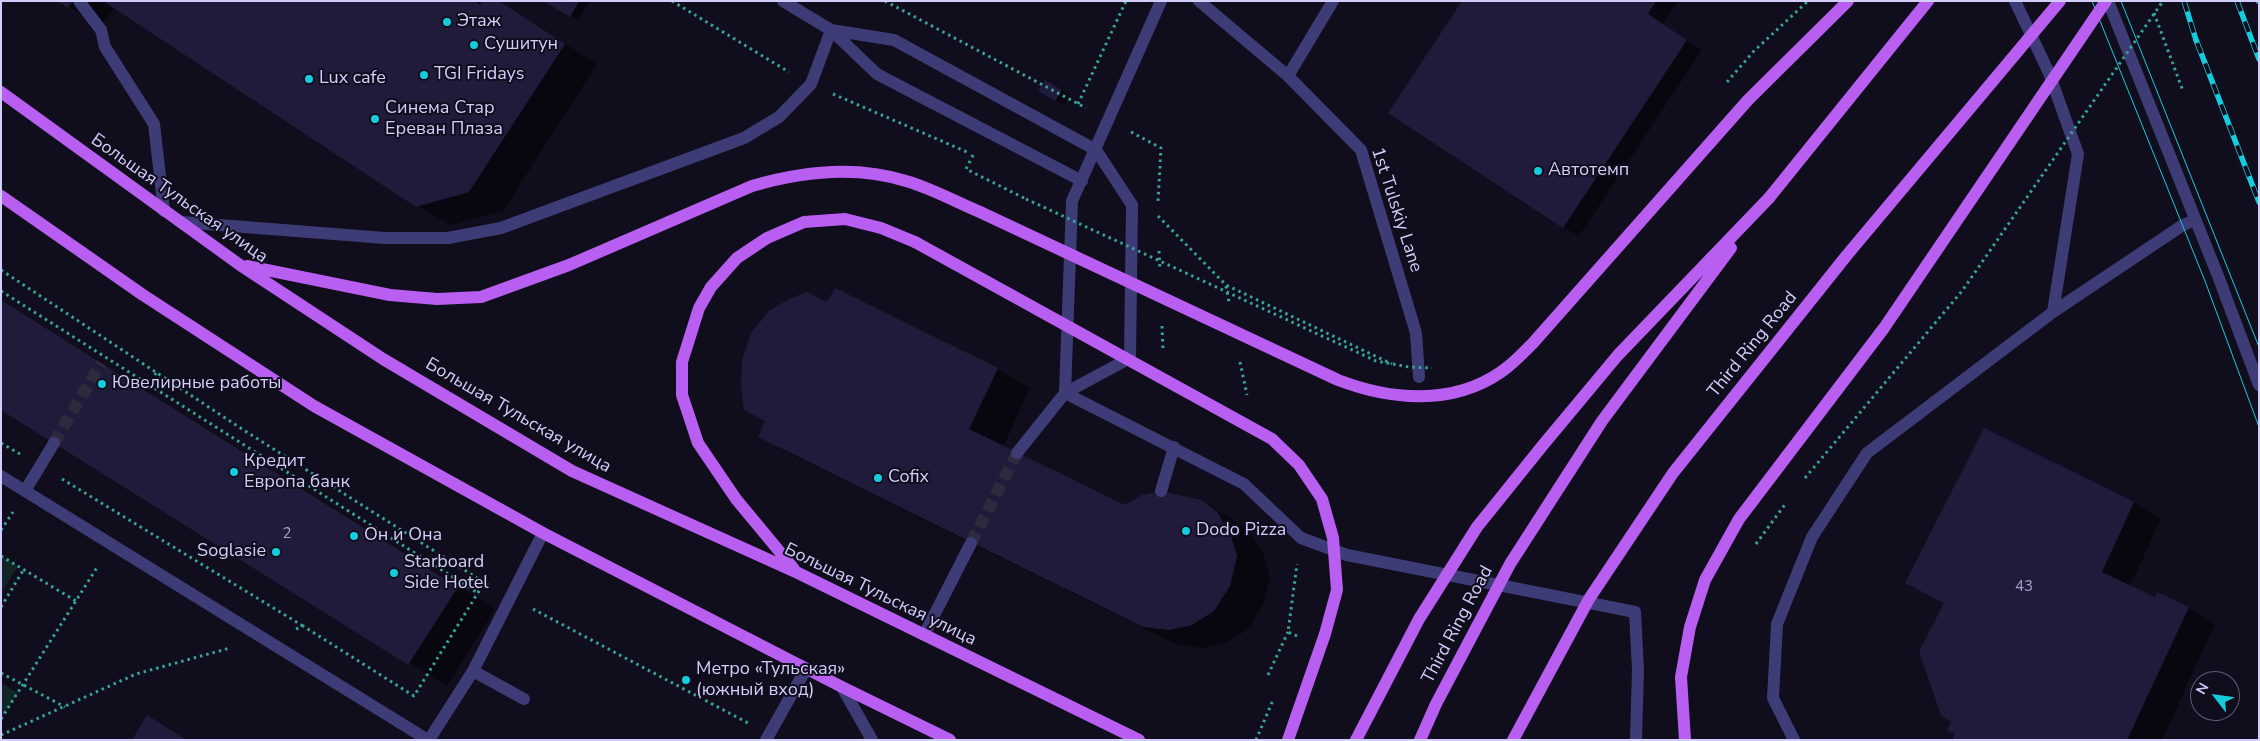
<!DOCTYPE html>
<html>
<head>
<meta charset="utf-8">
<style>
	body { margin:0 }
	#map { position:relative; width:2260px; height:741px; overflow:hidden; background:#100d1c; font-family:"Nunito Sans",sans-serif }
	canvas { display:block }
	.frame { position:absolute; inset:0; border:2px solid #d2cdfa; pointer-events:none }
	.north { position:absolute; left:2190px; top:671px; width:50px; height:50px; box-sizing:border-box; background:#100d1c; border:1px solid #5e5a75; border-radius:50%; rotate:300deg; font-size:14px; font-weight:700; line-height:20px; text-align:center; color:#d2cdfa }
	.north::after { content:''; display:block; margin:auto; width:18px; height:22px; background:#15ccde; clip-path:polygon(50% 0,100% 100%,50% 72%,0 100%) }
</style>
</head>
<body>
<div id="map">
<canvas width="2260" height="741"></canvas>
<div class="frame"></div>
<div class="north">N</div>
</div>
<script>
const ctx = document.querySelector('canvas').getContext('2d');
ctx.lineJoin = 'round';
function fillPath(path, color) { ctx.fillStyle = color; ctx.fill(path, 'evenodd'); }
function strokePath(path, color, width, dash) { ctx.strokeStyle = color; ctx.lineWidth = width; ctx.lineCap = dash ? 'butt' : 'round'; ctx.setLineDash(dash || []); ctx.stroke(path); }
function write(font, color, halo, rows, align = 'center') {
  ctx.font = font + ' "Nunito Sans",sans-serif'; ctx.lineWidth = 4; ctx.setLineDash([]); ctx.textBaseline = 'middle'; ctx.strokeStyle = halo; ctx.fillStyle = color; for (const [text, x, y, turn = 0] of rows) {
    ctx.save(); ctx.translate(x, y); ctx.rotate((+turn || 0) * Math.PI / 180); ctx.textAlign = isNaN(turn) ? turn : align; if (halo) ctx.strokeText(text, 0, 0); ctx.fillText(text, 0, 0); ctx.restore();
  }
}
fillPath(new Path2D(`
	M 1,556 L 18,566 L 1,594 Z
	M 1,683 L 18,693 L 1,719 Z`), '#112524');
fillPath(new Path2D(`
	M 59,1 L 476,1 L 482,5 L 498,1 L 597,64 L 503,211 L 451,225 L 417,206 L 115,8 L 101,26 Z
	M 545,1 L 590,1 L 578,20 Z
	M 1464,1 L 1678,1 L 1663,24 L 1702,50 L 1579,236 L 1563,227 Z
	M 1045,82 L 1069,95 L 1064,105 L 1040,91 Z
	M 1,300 L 495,609 L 447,686 L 1,408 Z
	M 828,303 L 997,369 L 1030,388 L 1003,447 L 1125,506 L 1201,501 L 1235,521 L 1250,533 L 1263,553 L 1270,576 L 1263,605 L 1247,630 L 1225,643 L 1203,648 L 1178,645 L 792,455 L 759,436 Z
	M 2134,503 L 2161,519 L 2130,586 L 2156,599 L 2188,608 L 2215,624 L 2162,740 L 1953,740 L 1957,734 L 1953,721 L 1945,604 L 1906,582 Z`), '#0007');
fillPath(new Path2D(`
	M 57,1 L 73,1 L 68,8 Z
	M 103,1 L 475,1 L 480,5 L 483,1 L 499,1 L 565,44 L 469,192 L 416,207 Z
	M 543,1 L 579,1 L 570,17 Z
	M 1462,1 L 1656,1 L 1648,14 L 1687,40 L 1563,228 L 1388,113 Z
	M 1045,80 L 1062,90 L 1055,101 L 1038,91 Z
	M 835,288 L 998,368 L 969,429 L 1125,505 L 1142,495 L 1161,491 L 1201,500 L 1217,512 L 1230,533 L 1237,556 L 1230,586 L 1214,611 L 1192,625 L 1169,630 L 1143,627 L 758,437 L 765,421 L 744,410 L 741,386 L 742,360 L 751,333 L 769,311 L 789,299 L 807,292 L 827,302 Z
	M 1,300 L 458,587 L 408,665 L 1,410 Z
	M 1984,428 L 2134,502 L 2102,572 L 2155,597 L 2157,592 L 2189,607 L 2127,740 L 1952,740 L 1955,734 L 1947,730 L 1951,722 L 1941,715 L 1919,652 L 1944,603 L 1905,583 Z
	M 147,715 L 187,740 L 132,740 Z`), '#211b3b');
strokePath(new Path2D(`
	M 54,443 L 101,363
	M 971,543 L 1017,453`), '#2d2a3d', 12, [12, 6]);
strokePath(new Path2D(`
	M 672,1 L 789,72
	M 885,1 L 1086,108
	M 2257,1 L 2259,5
	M 2154,13 L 2183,91
	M 833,94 L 967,152
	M 1078,104 L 1126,1
	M 1131,132 L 1161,148 L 1158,202
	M 973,155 L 966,169 L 1026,199
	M 1158,216 L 1226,285 L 1392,364
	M 1159,251 L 1160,270
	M 1,270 L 242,429 L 488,585
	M 1226,286 L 1229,302
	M 1,291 L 478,593
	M 1162,326 L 1163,350
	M 1240,362 L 1247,395
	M 148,386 L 156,373
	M 1,443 L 20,454
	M 62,479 L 303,626
	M 1,530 L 13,512
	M 1,556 L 76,601
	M 1,607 L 24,569
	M 533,609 L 748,723
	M 296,629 L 303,626 L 414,696 L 484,583
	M 1297,636 L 1288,632 L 1297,564
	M 1,673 L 65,707
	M 1268,675 L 1288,632
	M 1,719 L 98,566
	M 1,735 L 136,674 L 230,648
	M 1256,740 L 1273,700`), '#38a39c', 3, [2.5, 4]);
strokePath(new Path2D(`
	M 79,1 L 101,30 L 105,47 L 154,124 L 164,211
	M 1199,1 L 1288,76 L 1361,150 L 1416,333 L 1419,377
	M 2015,1 L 2049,73 L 2078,154 L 2053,312 L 2183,225 L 2195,220
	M 2108,1 L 2218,276 L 2259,385
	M 1288,76 L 1333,1
	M 181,222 L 385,238 L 448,238 L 501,228 L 744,138 L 779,117 L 811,84 L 831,30 L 783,1
	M 1065,393 L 1244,484 L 1301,538 L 1347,555 L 1635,612 L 1638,670 L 1636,740
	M 1065,393 L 1072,201 L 1161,1
	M 1017,453 L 1065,393 L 1130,358 L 1132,205 L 1096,150 L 894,40 L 831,30 L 877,74 L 1082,181
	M 1,476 L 428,740
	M 25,491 L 54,443
	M 1161,491 L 1174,447
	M 924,635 L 971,543
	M 473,671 L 524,699
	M 842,687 L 872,740
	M 429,740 L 473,671 L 543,533
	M 766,740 L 806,669
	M 1794,740 L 1773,698 L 1777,624 L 1812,537 L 1867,453 L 2053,312`), '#3e3c77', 12);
strokePath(new Path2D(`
	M 1,92 L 240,265 L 383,359 L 572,471 L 798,573 L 1139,740
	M 1,196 L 143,295 L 314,406 L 543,533 L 842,687 L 950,740
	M 1769,198 L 1928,1
	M 247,266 L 390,295 L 437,299 L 481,297 L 569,265 L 752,186 C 803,171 855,165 906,181 C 931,188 956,202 980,212
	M 794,569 L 736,499 L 698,443 L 682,395 L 682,362 L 699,308 L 711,287 L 737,258 L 767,238 L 804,222 L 845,219 L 881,228 L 915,242`), '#b85ef0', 12);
strokePath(new Path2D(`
	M 2092,1 L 2205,281 L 2259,427
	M 2121,1 L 2259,347`), '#15ccde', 1);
const rail = new Path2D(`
	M 2184,1 L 2196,40 L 2259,202
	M 2237,1 L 2259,59`);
strokePath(rail, '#15ccde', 5.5);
strokePath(rail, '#100d1c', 4, [11]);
strokePath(new Path2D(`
	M 1727,82 L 1754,51 L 1808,1
	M 1026,199 L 1376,361 L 1409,367 L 1432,368
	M 1805,478 L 1962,291 L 2163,1
	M 1756,544 L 1786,503`), '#38a39c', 3, [2.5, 4]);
strokePath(new Path2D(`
	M 980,212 L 1338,380 C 1390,400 1452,406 1501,372 C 1513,364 1523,353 1533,343 L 1748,100 L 1848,1
	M 915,242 L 1272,439 L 1299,465 L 1322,499 L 1333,538 L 1337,590 L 1325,634 L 1288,740
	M 1356,740 L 1419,619 L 1477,527 L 1543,445 L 1618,355 L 1769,198
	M 1420,740 L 1436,704 L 1510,564 L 1602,421 L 1731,248
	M 1513,740 L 1589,599 L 1673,473 L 1847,255 L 2060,1
	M 1685,740 L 1681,677 L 1690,627 L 1705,580 L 1739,519 L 1884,328 L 2106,1`), '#b85ef0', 12);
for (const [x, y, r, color] of [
	[447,22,5,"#15ccde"],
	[474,45,5,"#15ccde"],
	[424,75,5,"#15ccde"],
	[309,79,5,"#15ccde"],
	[375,119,5,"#15ccde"],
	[1538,171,5,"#15ccde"],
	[102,384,5,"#15ccde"],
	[234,472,5,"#15ccde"],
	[878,478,5,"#15ccde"],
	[1186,531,5,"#15ccde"],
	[354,536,5,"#15ccde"],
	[276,552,5,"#15ccde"],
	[394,573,5,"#15ccde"],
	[686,680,5,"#15ccde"]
]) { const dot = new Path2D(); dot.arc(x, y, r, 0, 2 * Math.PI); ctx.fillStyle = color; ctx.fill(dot); strokePath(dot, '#100d1c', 2); }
write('15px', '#a6a0ca', null, [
	["2",287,534],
	["43",2024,587]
]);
write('18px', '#d2cdfa', '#100d1c', [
	["Этаж",457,22],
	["Сушитун",484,45],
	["TGI Fridays",434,75],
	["Lux cafe",319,79],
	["Синема Стар",385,109],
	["Ереван Плаза",385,130],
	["Автотемп",1548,171],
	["Ювелирные работы",112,384],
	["Кредит",244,462],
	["Европа банк",244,483],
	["Cofix",888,478],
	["Dodo Pizza",1196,531],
	["Он и Она",364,536],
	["Soglasie",266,552,"right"],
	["Starboard",404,563],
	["Side Hotel",404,584],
	["Метро «Тульская»",696,670],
	["(южный вход)",696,691]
], 'left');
write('18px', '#d2cdfa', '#100d1c', [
	["Большая Тульская улица",179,199,35],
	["1st Tulskiy Lane",1396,210,72],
	["Third Ring Road",1753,345,-51],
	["Большая Тульская улица",518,416,30],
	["Большая Тульская улица",880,595,26],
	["Third Ring Road",1458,625,-62]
]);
</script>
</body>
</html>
